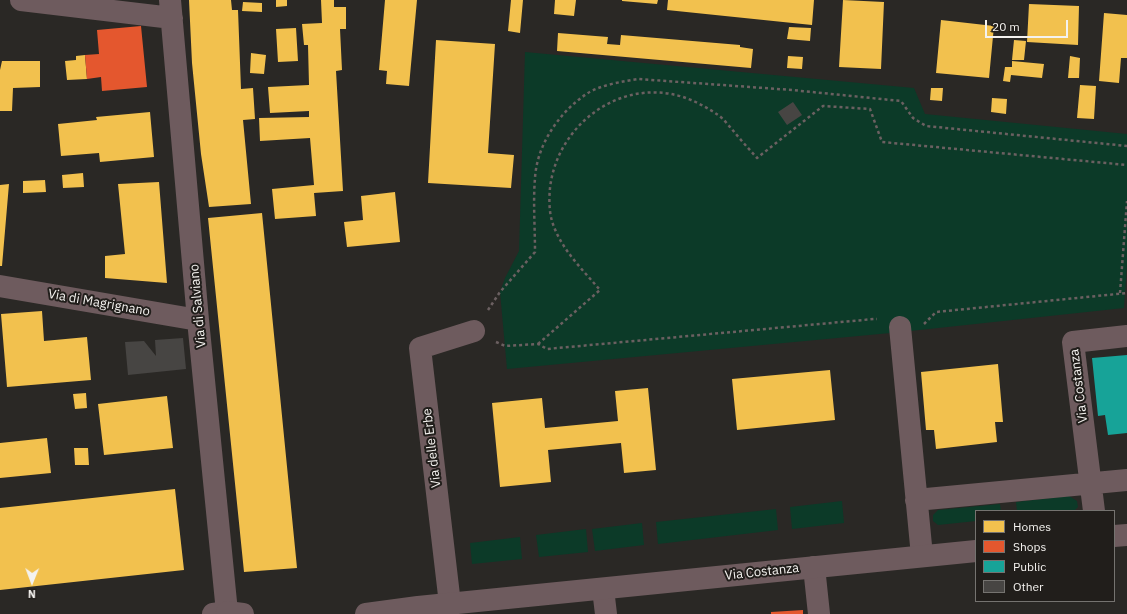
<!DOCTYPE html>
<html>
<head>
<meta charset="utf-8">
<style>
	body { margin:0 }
	#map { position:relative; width:1127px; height:614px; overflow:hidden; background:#2a2825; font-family:"IBM Plex Sans",sans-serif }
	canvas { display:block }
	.legend { position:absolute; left:975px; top:510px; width:140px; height:92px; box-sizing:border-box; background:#211e1b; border:1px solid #757370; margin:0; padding:5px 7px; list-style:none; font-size:12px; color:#f4f2ef }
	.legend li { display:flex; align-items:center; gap:8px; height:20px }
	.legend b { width:20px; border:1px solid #757370 }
	.north { position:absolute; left:12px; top:562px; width:40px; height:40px; -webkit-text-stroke:3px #211e1b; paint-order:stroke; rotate:181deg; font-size:11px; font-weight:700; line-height:16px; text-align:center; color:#f4f2ef }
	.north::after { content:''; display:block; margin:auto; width:14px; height:18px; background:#f4f2ef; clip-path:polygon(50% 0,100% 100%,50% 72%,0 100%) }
	.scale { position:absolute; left:985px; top:20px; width:83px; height:18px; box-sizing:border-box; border:2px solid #f4f2ef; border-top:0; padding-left:5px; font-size:12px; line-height:14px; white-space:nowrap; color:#f4f2ef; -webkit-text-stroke:3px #211e1b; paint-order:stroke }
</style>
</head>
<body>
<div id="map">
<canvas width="1127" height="614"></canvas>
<ul class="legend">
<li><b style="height:11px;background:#f2c14e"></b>Homes</li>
<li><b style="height:11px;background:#e4572e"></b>Shops</li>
<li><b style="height:11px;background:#17a398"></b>Public</li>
<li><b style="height:11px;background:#474543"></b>Other</li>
</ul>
<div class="north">N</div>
<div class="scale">20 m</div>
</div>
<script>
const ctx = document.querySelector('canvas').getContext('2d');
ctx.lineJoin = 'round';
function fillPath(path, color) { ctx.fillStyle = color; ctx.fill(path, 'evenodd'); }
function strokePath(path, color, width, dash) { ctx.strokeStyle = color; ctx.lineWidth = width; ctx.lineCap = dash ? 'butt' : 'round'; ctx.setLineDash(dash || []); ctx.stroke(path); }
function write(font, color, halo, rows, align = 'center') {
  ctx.font = font + ' "IBM Plex Sans",sans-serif'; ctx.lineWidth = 4; ctx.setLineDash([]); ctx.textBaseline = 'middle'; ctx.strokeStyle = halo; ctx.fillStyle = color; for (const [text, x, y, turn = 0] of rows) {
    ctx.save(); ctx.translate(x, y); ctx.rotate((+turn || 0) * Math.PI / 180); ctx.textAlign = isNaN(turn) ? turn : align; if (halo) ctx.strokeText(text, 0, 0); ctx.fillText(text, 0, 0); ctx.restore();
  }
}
fillPath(new Path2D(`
	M 525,52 L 914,88 L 925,114 L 1127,134 L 1127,264 L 1124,308 L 901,332 L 507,369 L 500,292 L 505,278 L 519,251 Z
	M 1069,496 L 1077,501 L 1078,507 L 1074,511 L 1017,511 L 1016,502 Z
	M 842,501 L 844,523 L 792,529 L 790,507 Z
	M 1000,504 L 1001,511 L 976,511 L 976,521 L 938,525 L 933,521 L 933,515 L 938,510 Z
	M 776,509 L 778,530 L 658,544 L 656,522 Z
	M 642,523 L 644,545 L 595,551 L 592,529 Z
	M 586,529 L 588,552 L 539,557 L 536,535 Z
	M 520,537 L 522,559 L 472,564 L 470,543 Z`), '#0c3a28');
fillPath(new Path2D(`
	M 189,0 L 231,0 L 232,10 L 238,10 L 241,89 L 253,88 L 255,119 L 243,120 L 251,204 L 209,207 L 201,154 L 192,63 Z
	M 276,0 L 287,0 L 287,6 L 276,7 Z
	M 321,0 L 334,0 L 334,7 L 346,7 L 346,29 L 340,29 L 342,70 L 336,71 L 343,191 L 314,193 L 316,216 L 275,219 L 272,189 L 314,185 L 310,138 L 260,141 L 259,118 L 309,117 L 309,111 L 270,113 L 268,87 L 309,85 L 308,45 L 304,45 L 302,24 L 322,23 Z
	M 385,0 L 417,0 L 409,86 L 386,84 L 387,71 L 379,70 Z
	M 511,0 L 523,0 L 520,33 L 508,31 Z
	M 555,0 L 576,0 L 574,16 L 554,14 Z
	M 622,0 L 658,0 L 657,4 L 622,1 Z
	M 668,0 L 814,0 L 812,25 L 667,10 Z
	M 843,0 L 884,2 L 881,69 L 839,67 Z
	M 243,2 L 262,3 L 262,12 L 242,11 Z
	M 1029,4 L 1079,6 L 1078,45 L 1027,42 Z
	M 1104,13 L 1127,15 L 1127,58 L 1121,58 L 1119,83 L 1099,81 Z
	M 941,20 L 994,26 L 989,78 L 936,73 Z
	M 789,27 L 811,28 L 810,41 L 787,39 Z
	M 296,28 L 298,61 L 278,62 L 276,29 Z
	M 558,33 L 608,37 L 607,44 L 620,45 L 621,35 L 740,45 L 740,47 L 753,49 L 751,68 L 557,51 Z
	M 436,40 L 495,44 L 488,153 L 514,155 L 511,188 L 428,183 Z
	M 1014,40 L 1026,41 L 1024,60 L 1012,60 Z
	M 251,53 L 266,55 L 264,74 L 250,73 Z
	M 85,55 L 87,79 L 67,80 L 65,61 L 76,60 L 76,56 Z
	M 788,56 L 803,57 L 802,69 L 787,68 Z
	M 1070,56 L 1080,58 L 1079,78 L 1068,78 Z
	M 2,61 L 40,61 L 40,87 L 13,88 L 12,111 L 0,111 L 0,70 Z
	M 1012,61 L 1044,64 L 1042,78 L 1011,75 L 1010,82 L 1003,81 L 1005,67 L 1012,67 Z
	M 1080,85 L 1096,86 L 1094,119 L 1077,118 Z
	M 931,88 L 943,88 L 942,101 L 930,100 Z
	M 992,98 L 1007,99 L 1006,114 L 991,112 Z
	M 150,112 L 154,157 L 100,162 L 99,153 L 61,156 L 58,124 L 97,120 L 96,117 Z
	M 83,173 L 84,187 L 63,188 L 62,175 Z
	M 45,180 L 46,192 L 23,193 L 23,181 Z
	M 159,182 L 167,283 L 105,278 L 105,256 L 125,254 L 118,184 Z
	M 9,184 L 2,266 L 0,266 L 0,185 Z
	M 395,192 L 400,242 L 347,247 L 344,222 L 363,220 L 361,196 Z
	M 262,213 L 297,568 L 244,572 L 208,218 Z
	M 42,311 L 44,341 L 87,337 L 91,380 L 7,387 L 1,314 Z
	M 998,364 L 1003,422 L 995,422 L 997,442 L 936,449 L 934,430 L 926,430 L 921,372 Z
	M 830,370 L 835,420 L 737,430 L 732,379 Z
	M 648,388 L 656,470 L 624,473 L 621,443 L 548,450 L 551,482 L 500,487 L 492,403 L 542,398 L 545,428 L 618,421 L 615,391 Z
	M 86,393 L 87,408 L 75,409 L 73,394 Z
	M 167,396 L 173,448 L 104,455 L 98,404 Z
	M 47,438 L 51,473 L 0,478 L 0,443 Z
	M 74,448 L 88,448 L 89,465 L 75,465 Z
	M 175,489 L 184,570 L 0,590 L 0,508 Z`), '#f2c14e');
fillPath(new Path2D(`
	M 141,26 L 147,87 L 102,91 L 101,77 L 87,79 L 85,55 L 99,54 L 97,30 Z
	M 803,610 L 803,614 L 771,614 L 771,612 Z`), '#e4572e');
fillPath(new Path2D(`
	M 1127,355 L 1127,433 L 1108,435 L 1105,415 L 1098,416 L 1092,358 Z`), '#17a398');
fillPath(new Path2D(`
	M 793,102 L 802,115 L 787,125 L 778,112 Z
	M 183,338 L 186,369 L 128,375 L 125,342 L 144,341 L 156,356 L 155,340 Z`), '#474543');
strokePath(new Path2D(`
	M 1120,293 L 1127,201
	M 488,310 L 500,292 L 535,252 C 535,227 533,202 535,178 C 537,144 560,111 588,93 C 600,85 625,81 638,79 L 792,90 L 901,101 L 913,118 L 926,126 L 1127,146
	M 924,324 L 936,312 L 1127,293
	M 496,342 L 505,346 L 538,344 L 547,349 L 874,319 L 877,319
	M 538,344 L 600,290 C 582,269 560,248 552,221 C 549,211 549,198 550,188 C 557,125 620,77 683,97 C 695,101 708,108 718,115 C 723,118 727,124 731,128 C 739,138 748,148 757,158 L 823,106 L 870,109 L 882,142 L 1127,165`), '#6b6061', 2.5, [3, 3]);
strokePath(new Path2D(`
	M 21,0 L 172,18
	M 170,0 L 198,320 L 227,612 L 213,614
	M 0,286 L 198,320
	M 900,327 L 922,556
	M 916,500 L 1127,480
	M 1094,511 L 1073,342 L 1127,336
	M 814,567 L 819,614
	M 603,589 L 606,614
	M 450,604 L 420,348 L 474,331`), '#6e5b5e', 22);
strokePath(new Path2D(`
	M 1114,536 L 1127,535
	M 228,614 L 227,612 L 243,614
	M 366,614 L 418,607 L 976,551`), '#6e5b5e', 22);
write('13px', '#f4f2ef', '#211e1b', [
	["Via di Magrignano",99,303,10],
	["Via di Salviano",198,306,-95],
	["Via Costanza",1079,386,-97],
	["Via delle Erbe",432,448,-97],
	["Via Costanza",762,572,-6]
]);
</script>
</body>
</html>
